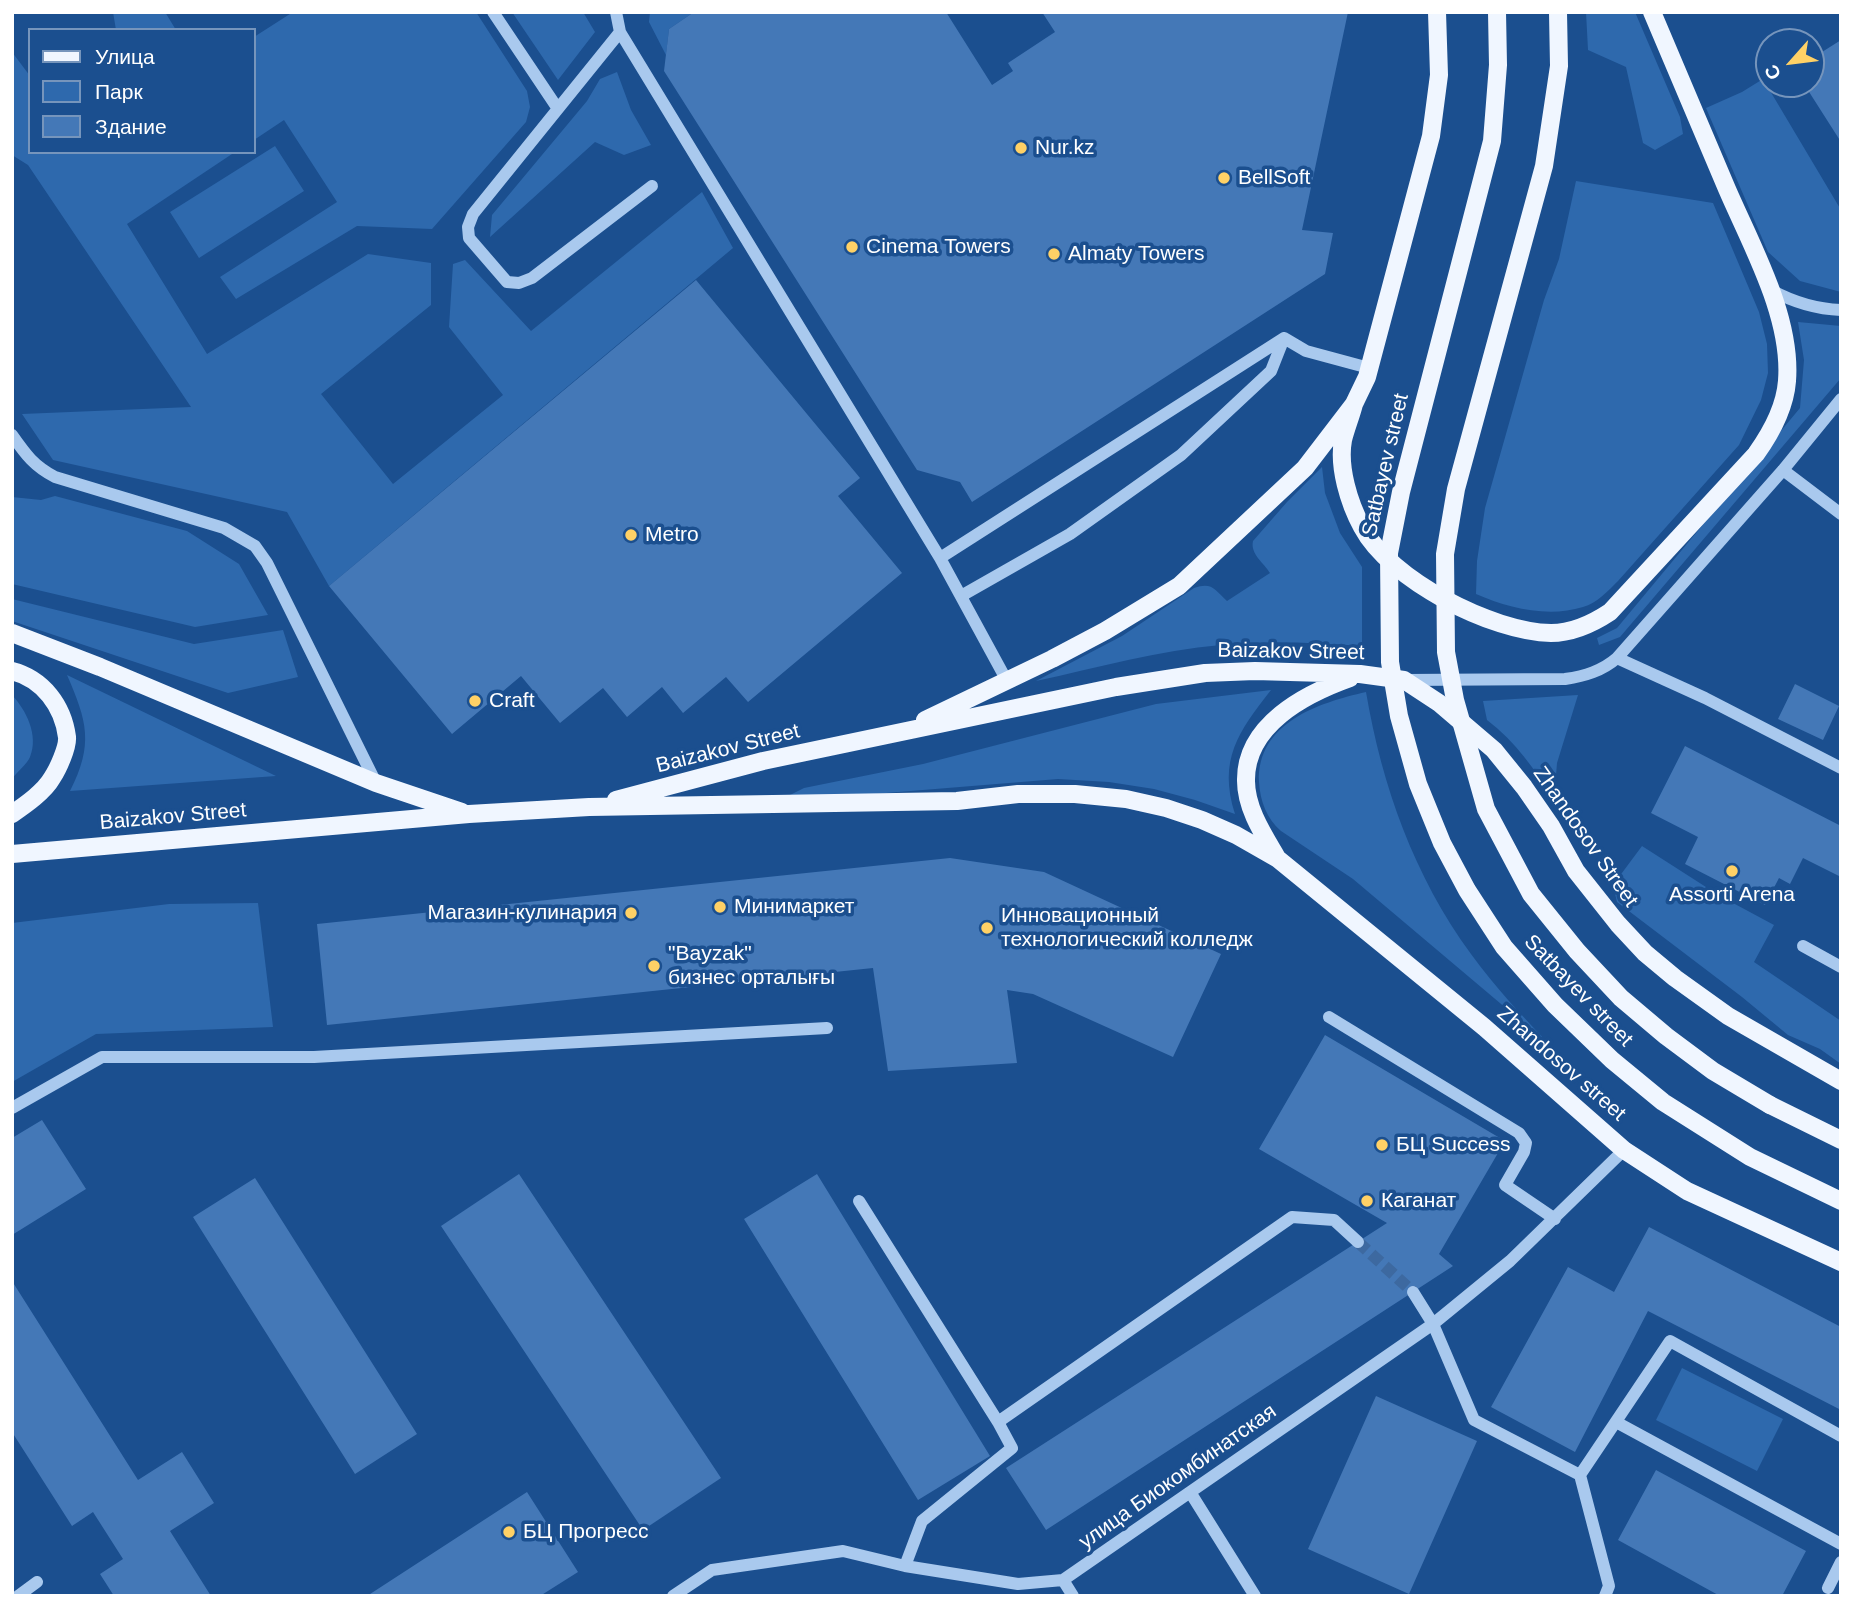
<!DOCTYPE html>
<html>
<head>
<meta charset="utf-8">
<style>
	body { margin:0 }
	#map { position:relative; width:1853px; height:1608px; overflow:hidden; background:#1b4f8f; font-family:Arial,sans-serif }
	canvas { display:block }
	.frame { position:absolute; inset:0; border:14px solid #fff; pointer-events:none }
	.legend { position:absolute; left:28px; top:28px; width:228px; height:126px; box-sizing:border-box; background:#1b4f8f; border:2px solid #7695bc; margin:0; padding:9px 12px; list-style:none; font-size:21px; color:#fff }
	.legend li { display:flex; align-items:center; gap:14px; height:35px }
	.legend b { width:35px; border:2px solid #7695bc }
	.north { position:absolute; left:1755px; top:28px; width:70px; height:70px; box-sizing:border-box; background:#1b4f8f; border:2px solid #7695bc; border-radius:50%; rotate:242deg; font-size:19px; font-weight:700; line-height:28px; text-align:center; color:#fff }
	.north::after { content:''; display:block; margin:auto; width:24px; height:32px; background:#ffd166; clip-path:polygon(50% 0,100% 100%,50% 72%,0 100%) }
</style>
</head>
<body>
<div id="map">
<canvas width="1853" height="1608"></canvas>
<div class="frame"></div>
<ul class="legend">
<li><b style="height:9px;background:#f0f6ff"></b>Улица</li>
<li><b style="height:19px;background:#2e69ad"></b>Парк</li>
<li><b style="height:19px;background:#4478b7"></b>Здание</li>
</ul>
<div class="north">С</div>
</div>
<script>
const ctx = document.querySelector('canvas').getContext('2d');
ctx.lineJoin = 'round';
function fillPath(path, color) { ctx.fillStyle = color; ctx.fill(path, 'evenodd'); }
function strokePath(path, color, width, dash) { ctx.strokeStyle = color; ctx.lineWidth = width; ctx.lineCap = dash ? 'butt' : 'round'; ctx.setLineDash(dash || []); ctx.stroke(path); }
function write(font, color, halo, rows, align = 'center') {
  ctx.font = font + ' Arial,sans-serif'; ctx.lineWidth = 7; ctx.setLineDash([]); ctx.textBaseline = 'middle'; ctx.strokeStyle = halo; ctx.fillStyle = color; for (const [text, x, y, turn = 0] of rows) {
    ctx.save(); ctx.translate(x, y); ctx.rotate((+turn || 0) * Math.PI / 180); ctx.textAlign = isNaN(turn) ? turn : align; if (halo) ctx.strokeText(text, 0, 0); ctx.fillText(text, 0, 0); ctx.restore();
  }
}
fillPath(new Path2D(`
	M 113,12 L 165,12 L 176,30 L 116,30 Z
	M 293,12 L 476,12 L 527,91 L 530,107 L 526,122 L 432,229 L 357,226 L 236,299 L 220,277 L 337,202 L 284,120 L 254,140 L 254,37 Z
	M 512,12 L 583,12 L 595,32 L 558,80 Z
	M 650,12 L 694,12 L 669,29 L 666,55 L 649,22 Z
	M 1586,12 L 1635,12 L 1680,117 L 1683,134 L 1655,150 L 1643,143 L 1626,67 L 1588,50 Z
	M 12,52 L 30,76 L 30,152 L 235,152 L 127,224 L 207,354 L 368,254 L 431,263 L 431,305 L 321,394 L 393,484 L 503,395 L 449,327 L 453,264 L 465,260 L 531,331 L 702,192 L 733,248 L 329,586 L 287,512 L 53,460 L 22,414 L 191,407 L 28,165 L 12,155 Z
	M 617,72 L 631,110 L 651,145 L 624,155 L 595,142 L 490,237 L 492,215 L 587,101 L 600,79 Z
	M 1763,79 L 1841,210 L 1841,292 L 1800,281 L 1768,252 L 1706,108 L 1742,92 Z
	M 275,146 L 304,191 L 199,258 L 170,212 Z
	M 1576,181 L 1713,203 L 1759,312 L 1767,344 L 1768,373 L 1761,400 L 1739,445 L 1618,581 C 1608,591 1597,603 1583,607 C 1548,618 1508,608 1476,594 L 1477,561 L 1485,508 L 1544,300 L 1559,259 Z
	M 1798,322 L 1841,326 L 1841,378 L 1620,637 L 1599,645 L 1597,638 L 1617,628 L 1800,408 L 1804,360 Z
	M 1322,467 L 1325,493 L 1340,533 L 1362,567 L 1362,646 C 1315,643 1268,640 1221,645 C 1159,650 1097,668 1036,681 L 1122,636 L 1194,588 C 1212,582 1214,589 1227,601 L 1270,573 C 1264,563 1250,554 1253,541 L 1287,502 Z
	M 55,496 L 187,531 L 239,564 L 268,615 L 195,627 L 12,584 L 12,497 L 41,500 Z
	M 12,599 L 194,644 L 283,630 L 298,677 L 228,693 L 12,621 Z
	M 67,675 L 276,776 L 70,791 C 94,744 87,721 67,675 Z
	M 1271,690 C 1238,732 1218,760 1235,814 L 1195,800 L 1154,789 L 1109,782 L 1058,779 L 800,800 L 790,795 L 804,788 L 923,764 L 1156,704 Z
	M 1366,692 C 1382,786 1414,876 1471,954 C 1495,987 1523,1017 1552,1047 L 1353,879 L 1281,831 C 1267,819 1260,801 1259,782 C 1257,723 1318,703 1366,692 Z
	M 12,695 C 26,710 39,735 30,757 C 27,764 17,772 12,779 Z
	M 1578,695 L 1557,763 L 1554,800 C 1535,770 1516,742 1487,720 L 1483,701 Z
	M 1642,846 L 1720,896 L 1774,925 L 1754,962 L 1841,1021 L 1841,1064 L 1820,1049 L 1788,1035 L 1742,997 L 1617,902 L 1613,885 Z
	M 258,903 L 273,1027 L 96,1034 L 12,1082 L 12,923 L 169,904 Z
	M 1682,1368 L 1783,1419 L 1757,1471 L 1656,1420 Z`), '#2e69ad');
fillPath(new Path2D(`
	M 694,12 L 946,12 L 992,85 L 1013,71 L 1008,63 L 1055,32 L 1042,12 L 1348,12 L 1302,230 L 1333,233 L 1325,274 L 972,502 L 960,482 L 917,470 L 664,71 L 669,29 Z
	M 1841,40 L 1841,142 L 1804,84 L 1811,84 L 1811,59 Z
	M 696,280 L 860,478 L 838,496 L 902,573 L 748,702 L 726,677 L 683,713 L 662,687 L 627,717 L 603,688 L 560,723 L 521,676 L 452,734 L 329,586 Z
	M 1795,684 L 1839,706 L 1823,740 L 1778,719 Z
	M 1685,746 L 1841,826 L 1841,877 L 1803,858 L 1790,884 L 1779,878 L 1765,905 L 1685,864 L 1698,837 L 1651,813 Z
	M 950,858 L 1044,872 L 1221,954 L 1173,1057 L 1033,994 L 1007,990 L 1017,1063 L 888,1071 L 873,968 L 327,1025 L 317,924 Z
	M 1325,1035 L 1505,1141 L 1439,1254 L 1453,1266 L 1046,1530 L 1006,1468 L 1387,1223 L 1259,1149 Z
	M 42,1120 L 86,1189 L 12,1235 L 12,1138 Z
	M 519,1174 L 721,1478 L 643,1530 L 441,1226 Z
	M 817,1174 L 990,1456 L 918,1500 L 744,1219 Z
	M 255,1178 L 417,1434 L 355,1474 L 193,1217 Z
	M 1649,1227 L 1841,1327 L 1841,1410 L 1648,1311 L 1575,1452 L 1491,1407 L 1568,1267 L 1614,1292 Z
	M 12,1281 L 138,1480 L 182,1452 L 214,1503 L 170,1531 L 211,1596 L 114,1596 L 100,1574 L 123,1559 L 93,1512 L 72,1526 L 12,1432 Z
	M 1376,1396 L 1477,1441 L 1409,1594 L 1308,1549 Z
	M 1656,1470 L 1806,1551 L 1782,1596 L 1720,1596 L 1618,1540 Z
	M 527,1492 L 578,1572 L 540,1596 L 367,1596 Z`), '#4478b7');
strokePath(new Path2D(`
	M 1358,1242 L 1413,1292`), '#3d69a0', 12, [12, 6]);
strokePath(new Path2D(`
	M 493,12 L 558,109
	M 616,12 L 620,32 L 940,558 L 1007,681
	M 620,32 L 473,214 L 468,227 L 469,238 L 507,282 L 519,283 L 532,278 L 652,186
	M 1771,290 C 1793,302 1815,309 1841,310
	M 1284,338 L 1306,351 L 1369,368
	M 12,435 C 26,455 34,466 55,477 L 224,528 L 255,546 L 267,563 L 376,783
	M 1783,470 L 1841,514
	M 940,558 L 1284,338
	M 961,596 L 1070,534 L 1181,455 L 1271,371 L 1284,338
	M 1617,658 L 1705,698 L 1841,768
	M 1404,680 L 1565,679 C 1585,676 1602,671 1617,658 L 1783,470 L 1841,399
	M 1803,946 L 1841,967
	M 1329,1017 L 1519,1133 L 1526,1143 L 1524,1152 L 1505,1185 L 1555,1219
	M 12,1108 L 102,1057 L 314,1057 L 827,1028
	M 859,1201 L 998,1422 L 1292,1217 L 1334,1220 L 1358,1242
	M 1413,1292 L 1433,1324 L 1474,1420 L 1580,1475 L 1670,1341 L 1841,1436
	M 1616,1422 L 1841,1544
	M 1580,1475 L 1609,1586 L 1605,1596
	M 1190,1492 L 1255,1596
	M 905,1566 L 922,1521 L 1012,1448 L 998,1422
	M 1063,1580 L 1073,1596
	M 1828,1588 L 1841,1562
	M 18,1596 L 37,1582
	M 673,1596 L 712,1570 L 843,1551 L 905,1566 L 1018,1584 L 1063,1580 L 1433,1324 L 1510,1261 L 1624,1150`), '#a9c9ee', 12);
strokePath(new Path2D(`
	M 1354,404 C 1351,416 1346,428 1343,440 C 1338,467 1349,503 1362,527 C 1390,580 1492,632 1551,633 C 1573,633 1592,624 1610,612 L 1756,454 C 1771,433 1785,408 1787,381 C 1792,317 1752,247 1727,189 C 1702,130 1677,71 1652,12
	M 12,633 L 100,667 L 376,783 L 462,812
	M 12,671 C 43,679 63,706 67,737 C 68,747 58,769 52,778 C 44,792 25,805 12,814
	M 925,720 L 1052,659 L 1105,631 L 1179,586 L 1305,468 L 1354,404 L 1367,377 L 1431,136 L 1439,75 L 1437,12
	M 616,800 L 763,761 L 1116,687 L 1205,673 L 1255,671 L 1360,674 L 1404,680 L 1439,703 L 1494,750 L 1524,787 L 1551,826 L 1576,871 L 1618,924 L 1645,953 L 1675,978 L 1728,1016 L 1841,1081
	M 12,854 L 469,814 L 589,807 L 957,801 L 1018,794 L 1075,794 L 1126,799 L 1166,808 L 1202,820 L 1236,835 L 1278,859 L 1484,1027 L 1624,1150 L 1687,1191 L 1841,1262
	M 1276,856 C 1263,834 1246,808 1246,781 C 1245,725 1305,694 1350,678
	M 1770,1105 L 1841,1140`), '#f0f6ff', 18);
strokePath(new Path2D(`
	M 1497,12 L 1498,65 L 1492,141 L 1401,492 L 1389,553 L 1390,662 L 1399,716 L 1418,784 L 1442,843 L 1467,890 L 1504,947 L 1555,1005 L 1612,1060 L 1663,1102 L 1750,1157 L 1841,1201
	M 1558,12 L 1559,66 L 1544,166 L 1456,489 L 1445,554 L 1446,652 L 1455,700 L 1486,809 L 1531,894 L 1577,951 L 1621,998 L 1666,1036 L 1713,1071 L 1770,1105`), '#f0f6ff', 18);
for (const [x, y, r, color] of [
	[1021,148,7,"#ffd166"],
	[1224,178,7,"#ffd166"],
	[852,247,7,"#ffd166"],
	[1054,254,7,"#ffd166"],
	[631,535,7,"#ffd166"],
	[475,701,7,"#ffd166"],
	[1732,871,7,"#ffd166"],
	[720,907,7,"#ffd166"],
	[631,913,7,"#ffd166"],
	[987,928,7,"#ffd166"],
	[654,966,7,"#ffd166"],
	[1382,1145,7,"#ffd166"],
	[1367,1201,7,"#ffd166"],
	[509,1532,7,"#ffd166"]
]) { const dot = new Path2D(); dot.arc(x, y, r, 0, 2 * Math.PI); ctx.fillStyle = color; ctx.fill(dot); strokePath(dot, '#1b4f8f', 2.5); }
write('21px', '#fff', '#1b4f8f', [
	["Nur.kz",1035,148],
	["BellSoft",1238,178],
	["Cinema Towers",866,247],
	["Almaty Towers",1068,254],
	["Metro",645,535],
	["Craft",489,701],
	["Assorti Arena",1732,895,"center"],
	["Минимаркет",734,907],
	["Магазин-кулинария",617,913,"right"],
	["Инновационный",1001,916],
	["технологический колледж",1001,940],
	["\"Bayzak\"",668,954],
	["бизнес орталығы",668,978],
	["БЦ Success",1396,1145],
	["Каганат",1381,1201],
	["БЦ Прогресс",523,1532]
], 'left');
write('21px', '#fff', '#1b4f8f', [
	["Satbayev street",1386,465,-77],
	["Baizakov Street",1291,652,1],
	["Baizakov Street",728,749,-14],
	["Baizakov Street",173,817,-5],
	["Zhandosov Street",1585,837,55],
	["Satbayev street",1578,991,46],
	["Zhandosov street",1561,1064,41],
	["улица Биокомбинатская",1178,1477,-35]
]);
</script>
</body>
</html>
